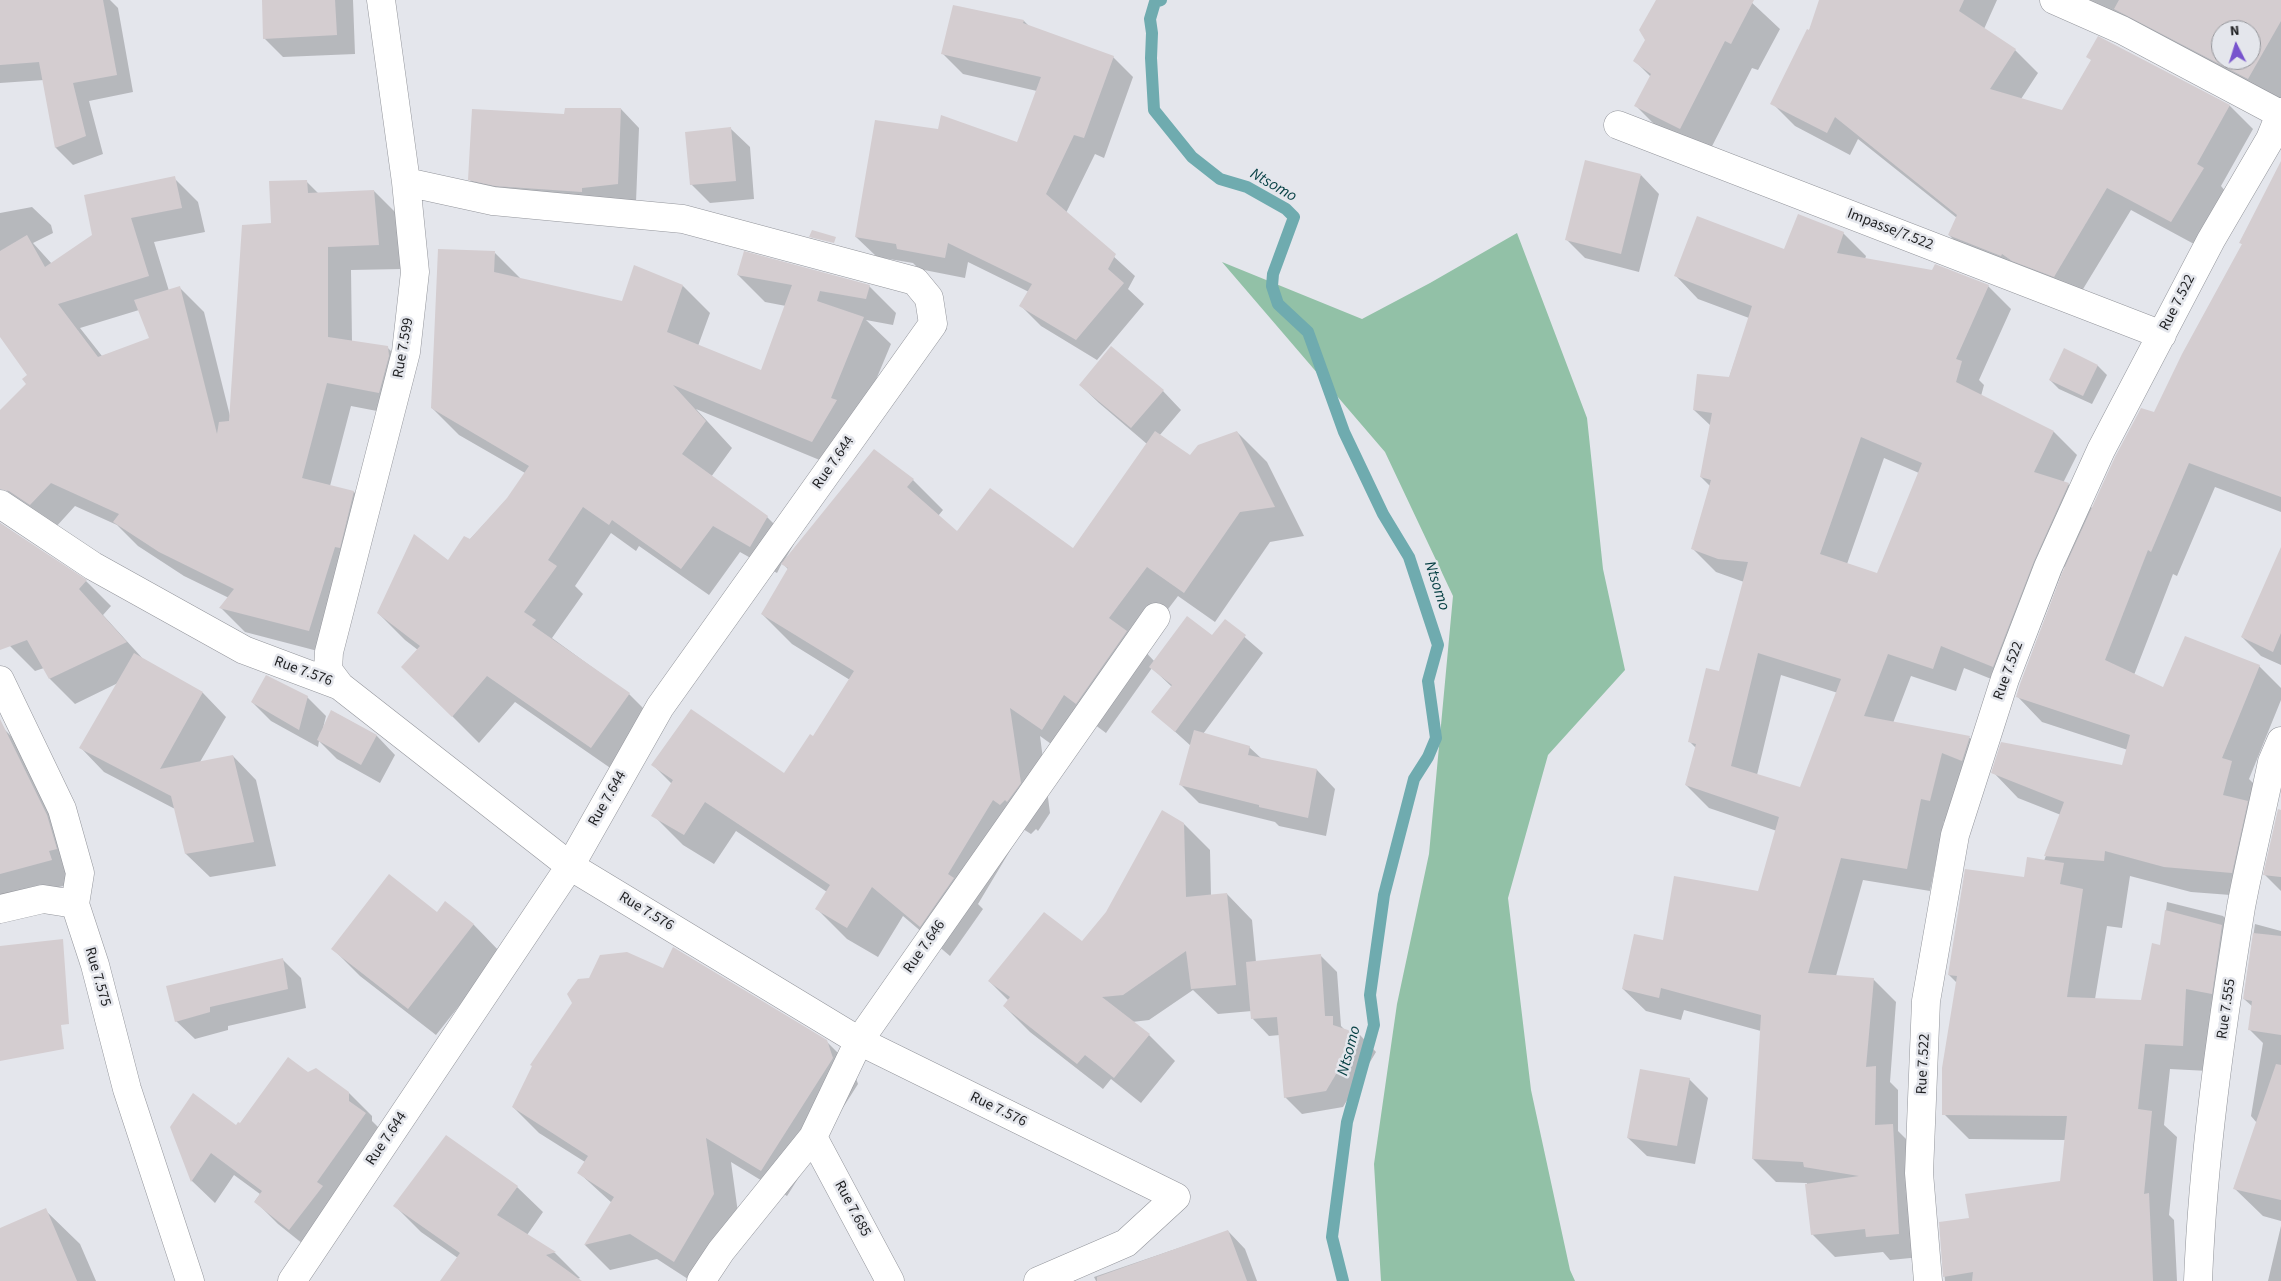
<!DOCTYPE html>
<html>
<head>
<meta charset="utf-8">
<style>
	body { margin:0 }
	#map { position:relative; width:2281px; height:1281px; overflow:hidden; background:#e4e6ec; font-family:"Source Sans 3",sans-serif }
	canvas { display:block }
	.north { position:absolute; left:2211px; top:20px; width:50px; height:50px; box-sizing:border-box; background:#e4e6ec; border:1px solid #95969b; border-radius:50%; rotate:355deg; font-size:14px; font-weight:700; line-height:20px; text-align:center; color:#1e1f21 }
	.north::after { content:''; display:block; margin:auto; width:18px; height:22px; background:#7753cd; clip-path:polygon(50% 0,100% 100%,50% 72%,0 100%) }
</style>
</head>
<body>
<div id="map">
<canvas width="2281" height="1281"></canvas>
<div class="north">N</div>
</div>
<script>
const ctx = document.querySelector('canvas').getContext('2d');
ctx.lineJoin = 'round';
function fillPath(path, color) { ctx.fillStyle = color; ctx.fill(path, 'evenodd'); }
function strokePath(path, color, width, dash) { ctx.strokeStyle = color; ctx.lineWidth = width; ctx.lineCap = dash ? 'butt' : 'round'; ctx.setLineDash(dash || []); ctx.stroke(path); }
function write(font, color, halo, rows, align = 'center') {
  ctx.font = font + ' "Source Sans 3",sans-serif'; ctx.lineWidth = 5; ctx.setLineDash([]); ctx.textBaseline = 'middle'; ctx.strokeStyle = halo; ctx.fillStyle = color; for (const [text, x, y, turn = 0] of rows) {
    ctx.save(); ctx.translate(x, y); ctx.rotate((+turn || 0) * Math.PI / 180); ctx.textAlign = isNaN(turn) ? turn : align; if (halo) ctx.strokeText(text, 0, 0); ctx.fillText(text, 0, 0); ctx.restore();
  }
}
fillPath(new Path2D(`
	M 1517,233 L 1587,418 L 1603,569 L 1625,670 L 1548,755 L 1508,898 L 1531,1090 L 1570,1270 L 1575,1281 L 1381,1281 L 1374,1164 L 1397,1004 L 1429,854 L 1453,596 L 1385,452 L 1222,262 L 1362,319 L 1430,283 Z`), '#92c1a7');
fillPath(new Path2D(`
	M 0,0 L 110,0 L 118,8 L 133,92 L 89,101 L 103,154 L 73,165 L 56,148 L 44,80 L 0,83 Z
	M 263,0 L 353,0 L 355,54 L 283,57 L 264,38 Z
	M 1657,0 L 1749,0 L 1780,29 L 1758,70 L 1752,68 L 1707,156 L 1663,133 L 1636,106 L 1651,77 L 1635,61 L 1646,40 Z
	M 1821,0 L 1997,0 L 1984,29 L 2015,50 L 2038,73 L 2021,99 L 2062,111 L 2092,61 L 2098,38 L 2230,106 L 2253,129 L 2221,186 L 2226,192 L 2194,244 L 2131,210 L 2077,299 L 1972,258 L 1949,235 L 1957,218 L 1858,139 L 1850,155 L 1795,126 L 1772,103 L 1809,31 Z
	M 2047,0 L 2281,0 L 2281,105 ZM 2221,30 L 2251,30 L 2251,60 L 2221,60 Z
	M 1024,21 L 1029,26 L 1113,57 L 1133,77 L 1104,158 L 1095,154 L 1066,213 L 1135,276 L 1128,289 L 1144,304 L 1097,360 L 1041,326 L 1021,306 L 1029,292 L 968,262 L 965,278 L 919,269 L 913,263 L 877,257 L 856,237 L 1018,144 L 1037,91 L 963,74 L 943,54 Z
	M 621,109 L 639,128 L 636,202 L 488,198 L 469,179 L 566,115 Z
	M 731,129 L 750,147 L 754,199 L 710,203 L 691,184 Z
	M 2281,164 L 2281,512 L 2215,487 L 2177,576 L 2173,574 L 2134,675 L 2164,688 L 2259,666 L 2281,688 L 2281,700 L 2249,779 L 2257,787 L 2252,807 L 2272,828 L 2257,897 L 2191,892 L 2130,876 L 2122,928 L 2107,926 L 2095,999 L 2142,1002 L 2162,946 L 2167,902 L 2223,916 L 2249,942 L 2237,1018 L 2210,1014 L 2208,1071 L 2170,1069 L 2164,1125 L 2177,1137 L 2169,1215 L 2174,1220 L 2177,1281 L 1945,1281 L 1940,1223 L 1970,1219 L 2062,1182 L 2066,1140 L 1969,1139 L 1944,1114 L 1957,983 L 1949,975 L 2025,878 L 2044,861 L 2061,815 L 2018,798 L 1993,772 L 2123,767 L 2128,750 L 2042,722 L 2017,696 L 2066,568 L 2064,567 L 2016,689 L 1964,668 L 1956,691 L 1911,676 L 1893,723 L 1970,738 L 1992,760 L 1953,823 L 1944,821 L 1930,891 L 1863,880 L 1836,976 L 1873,979 L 1896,1002 L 1890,1082 L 1898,1090 L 1898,1131 L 1915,1148 L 1921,1257 L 1890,1260 L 1883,1252 L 1835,1257 L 1812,1234 L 1807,1183 L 1776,1182 L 1753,1159 L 1761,1031 L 1684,1010 L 1681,1020 L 1646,1011 L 1623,989 L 1664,942 L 1759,893 L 1777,831 L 1709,808 L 1686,785 L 1696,748 L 1690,742 L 1720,673 L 1744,582 L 1716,572 L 1693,549 L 1710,486 L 1701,477 L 1711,426 L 1694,410 L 1729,378 L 1749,318 L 1698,299 L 1676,276 L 1785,251 L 1843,233 L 1866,256 L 1865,259 L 1988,286 L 2011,309 L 1979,380 L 1984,385 L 1981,396 L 2054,432 L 2077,455 L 2063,483 L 2068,484 L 2093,509 L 2154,414 L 2243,245 L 2240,242 ZM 1884,458 L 1919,473 L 1878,575 L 1847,564 ZM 1781,675 L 1838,693 L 1800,789 L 1757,775 Z
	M 1641,175 L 1659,194 L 1639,272 L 1585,258 L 1567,240 Z
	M 174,178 L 198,202 L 205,232 L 154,242 L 169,291 L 180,288 L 204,312 L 230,416 L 272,224 L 306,181 L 319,194 L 374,191 L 398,215 L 402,269 L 351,270 L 352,342 L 387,347 L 411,372 L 403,416 L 351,406 L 330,486 L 354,492 L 378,516 L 333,655 L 245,632 L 221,608 L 229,598 L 184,576 L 138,546 L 117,525 L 75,506 L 55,528 L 28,513 L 5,489 L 0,471 L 0,412 L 28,384 L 29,376 L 0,335 L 0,213 L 32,207 L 51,225 L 53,233 L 33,243 L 52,264 ZM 139,310 L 150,339 L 102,356 L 80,328 Z
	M 495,253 L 522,280 L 623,302 L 683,286 L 710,313 L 698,346 L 762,372 L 786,306 L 765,302 L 738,275 L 869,286 L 896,313 L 893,325 L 866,320 L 891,344 L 839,468 L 696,409 L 732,448 L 711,477 L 767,517 L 794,544 L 784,561 L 874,451 L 913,480 L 943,510 L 938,516 L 957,533 L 1073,550 L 1147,444 L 1099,403 L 1080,385 L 1111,348 L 1163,391 L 1181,410 L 1159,436 L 1190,457 L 1237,432 L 1267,462 L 1304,536 L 1270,542 L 1215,622 L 1178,596 L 1140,646 L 1155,662 L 1213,637 L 1226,621 L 1263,653 L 1203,734 L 1249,747 L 1262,759 L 1317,770 L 1335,789 L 1326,836 L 1279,826 L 1275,822 L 1199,803 L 1180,784 L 1191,746 L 1152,711 L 1172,687 L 1152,668 L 1106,733 L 1094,724 L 1072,759 L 1040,736 L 1050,813 L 1038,831 L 1036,829 L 1031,834 L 1023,829 L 978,904 L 983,909 L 950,956 L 903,916 L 878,957 L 847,939 L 817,909 L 827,892 L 736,831 L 714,864 L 683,845 L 653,815 L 672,784 L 652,764 L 784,775 L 813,738 L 850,680 L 792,644 L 762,614 L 789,570 L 782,563 L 777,573 L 740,552 L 709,595 L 639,546 L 636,551 L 611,533 L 575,586 L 583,594 L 552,638 L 629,694 L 656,721 L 619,774 L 515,702 L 479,743 L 403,667 L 418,650 L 405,640 L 378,613 L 449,562 L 508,498 L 525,473 L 459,435 L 432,408 Z
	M 2065,350 L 2098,366 L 2107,375 L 2092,404 L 2059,389 L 2050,380 Z
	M 0,523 L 86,581 L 111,606 L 103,615 L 144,660 L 203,693 L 226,717 L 200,762 L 233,756 L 256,780 L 276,866 L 210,877 L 186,854 L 175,809 L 104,772 L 81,748 L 118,683 L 75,704 L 50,679 L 44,668 L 35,671 L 10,646 L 0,632 Z
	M 2281,559 L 2281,665 L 2261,656 L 2242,637 Z
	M 307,697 L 326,716 L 323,728 L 332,711 L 377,736 L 395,755 L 380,783 L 337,759 L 319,741 L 318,747 L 271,721 L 252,702 Z
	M 5,730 L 28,753 L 74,883 L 0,903 L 0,731 Z
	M 2281,811 L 2281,891 L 2265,875 Z
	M 1184,824 L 1210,850 L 1211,896 L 1227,894 L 1252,920 L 1256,962 L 1320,955 L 1337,972 L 1341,1026 L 1346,1031 L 1360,1035 L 1376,1052 L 1343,1107 L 1302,1114 L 1285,1097 L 1280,1035 L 1269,1036 L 1253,1019 L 1252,1011 L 1218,1014 L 1193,990 L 1149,1020 L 1132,1022 L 1149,1035 L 1175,1061 L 1141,1103 L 1111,1079 L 1103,1089 L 1030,1032 L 1004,1006 L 1009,1001 L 989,981 L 1082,943 Z
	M 445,903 L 474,925 L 501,953 L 436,1035 L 360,976 L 333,949 L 438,914 Z
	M 2255,924 L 2281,931 L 2281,1221 L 2263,1216 L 2234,1188 L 2257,1123 L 2251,1116 L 2263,1043 L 2250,1030 L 2253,1007 L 2244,999 Z
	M 282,959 L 301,978 L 306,1008 L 228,1026 L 228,1030 L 195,1039 L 176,1021 Z
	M 826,1041 L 852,1067 L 858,1084 L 787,1196 L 731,1162 L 739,1220 L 691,1281 L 657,1259 L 610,1270 L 585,1245 L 612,1203 L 578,1172 L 585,1162 L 539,1133 L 513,1107 Z
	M 307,1073 L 349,1093 L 372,1116 L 372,1121 L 388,1137 L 313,1252 L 278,1224 L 255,1201 L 260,1194 L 234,1175 L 215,1203 L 192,1181 L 172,1127 L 236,1127 Z
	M 1689,1079 L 1708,1098 L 1695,1164 L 1647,1156 L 1628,1138 Z
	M 517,1187 L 543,1212 L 527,1235 L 555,1253 L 580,1278 L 577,1279 L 580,1281 L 441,1281 L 458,1258 L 421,1232 L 395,1206 Z
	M 45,1210 L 80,1244 L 96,1281 L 0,1281 L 0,1229 Z
	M 2281,1226 L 2281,1281 L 2268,1281 Z
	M 1228,1231 L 1245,1249 L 1257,1281 L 1096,1281 L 1094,1277 Z`), '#0003');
strokePath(new Path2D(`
	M 1161,0 L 1155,2 L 1150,19 L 1152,33 L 1151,58 L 1154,110 L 1192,157 L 1220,179 L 1247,187 L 1286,209 L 1294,217 L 1273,274 L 1272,286 L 1278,304 L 1308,332 L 1344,432 L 1383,514 L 1409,557 L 1438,645 L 1428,681 L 1436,738 L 1428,757 L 1414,779 L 1384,895 L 1370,995 L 1374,1025 L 1347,1122 L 1332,1237 L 1343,1281`), '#6fabaf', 12);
fillPath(new Path2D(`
	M 0,0 L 103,0 L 117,75 L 73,83 L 86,136 L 55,148 L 39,62 L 0,65 Z
	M 262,0 L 335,0 L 337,35 L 263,39 Z
	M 1656,0 L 1754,0 L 1731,44 L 1725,41 L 1680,129 L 1634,106 L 1651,74 L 1633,61 L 1645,40 L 1639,30 Z
	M 1819,0 L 1964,0 L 1959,11 L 2016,49 L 1990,89 L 2062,110 L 2091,60 L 2086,57 L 2098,36 L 2230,105 L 2197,164 L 2204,168 L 2171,222 L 2107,188 L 2054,277 L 2012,261 L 2002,254 L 2001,256 L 1948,235 L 1957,215 L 1835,117 L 1827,133 L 1770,104 L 1807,29 L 1809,30 Z
	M 2119,0 L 2281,0 L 2281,21 L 2248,79 L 2114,9 ZM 2221,30 L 2251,30 L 2251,60 L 2221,60 Z
	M 953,5 L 1024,20 L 1023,23 L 1114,56 L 1084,138 L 1074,135 L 1046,194 L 1116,254 L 1108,269 L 1124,283 L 1076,340 L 1019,306 L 1032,284 L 948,243 L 945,258 L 897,249 L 896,244 L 855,237 L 875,120 L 938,129 L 941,115 L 1017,142 L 1041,77 L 941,54 Z
	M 565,108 L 621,108 L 618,184 L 582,188 L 582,192 L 495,186 L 468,180 L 472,109 L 564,114 Z
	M 731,127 L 736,181 L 690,185 L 685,132 Z
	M 1585,160 L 1641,174 L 1621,254 L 1565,240 Z
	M 2281,161 L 2281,497 L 2189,463 L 2151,552 L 2148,550 L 2105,660 L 2163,687 L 2185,636 L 2260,665 L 2222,758 L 2232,761 L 2223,795 L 2248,801 L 2232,873 L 2164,867 L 2105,851 L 2104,861 L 2044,856 L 2064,802 L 1991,773 L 2001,742 L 2122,765 L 2130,735 L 2016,697 L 2020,684 L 2062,573 L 2115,457 L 2141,408 L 2154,412 L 2182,354 L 2242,244 L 2239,243 Z
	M 175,176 L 182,208 L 131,218 L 149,276 L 58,304 L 98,357 L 149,338 L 134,300 L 180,286 L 217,434 L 219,422 L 229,421 L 242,225 L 271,223 L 269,181 L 307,180 L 308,193 L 374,190 L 379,245 L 328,247 L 328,337 L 388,346 L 389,356 L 379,393 L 327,383 L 302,478 L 354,491 L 340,548 L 335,547 L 309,631 L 219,608 L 234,589 L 159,552 L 113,522 L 119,514 L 51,483 L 30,505 L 9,491 L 0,489 L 0,410 L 26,384 L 22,379 L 27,375 L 0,337 L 0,251 L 27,235 L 45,267 L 92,235 L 84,195 Z
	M 1798,214 L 1844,232 L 1837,253 L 1932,270 L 1935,264 L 1989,285 L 1956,359 L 1962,361 L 1956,382 L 2054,431 L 2034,472 L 2069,483 L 2034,561 L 1993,667 L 1941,646 L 1933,669 L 1888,654 L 1864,716 L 1970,736 L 1962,761 L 1942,753 L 1930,801 L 1921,799 L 1907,869 L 1841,858 L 1808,973 L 1874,978 L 1866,1067 L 1876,1066 L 1875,1125 L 1893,1124 L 1899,1234 L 1866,1237 L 1865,1229 L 1811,1235 L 1805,1184 L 1859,1176 L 1804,1167 L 1803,1162 L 1752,1159 L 1761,1015 L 1661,988 L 1659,998 L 1622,989 L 1634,934 L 1663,940 L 1674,876 L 1758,891 L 1779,817 L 1685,785 L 1696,744 L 1688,742 L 1706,668 L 1719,671 L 1748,562 L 1718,559 L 1691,549 L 1711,480 L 1700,477 L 1712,413 L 1693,410 L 1697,374 L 1729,377 L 1752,306 L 1674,276 L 1697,216 L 1784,249 ZM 1861,437 L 1922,463 L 1877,573 L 1820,554 ZM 1758,653 L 1841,679 L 1800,787 L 1731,766 Z
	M 812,230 L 836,237 L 834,243 L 809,237 Z
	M 438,249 L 495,251 L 494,272 L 622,301 L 634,265 L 683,285 L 667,332 L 761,370 L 792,285 L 737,275 L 744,251 L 870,285 L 866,299 L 820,291 L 817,301 L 864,317 L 831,398 L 837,400 L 812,442 L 673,385 L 706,421 L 682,454 L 768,516 L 750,547 L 713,526 L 681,569 L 612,520 L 609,525 L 583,507 L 548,560 L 557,566 L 524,612 L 536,620 L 532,625 L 630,693 L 591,748 L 487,676 L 452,717 L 401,667 L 420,646 L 377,613 L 414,534 L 448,560 L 464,536 L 470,539 L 507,498 L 529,466 L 431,408 Z
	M 1111,346 L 1164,390 L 1131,428 L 1079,385 Z
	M 2064,348 L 2098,365 L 2083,396 L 2049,380 Z
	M 1155,431 L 1190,455 L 1198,445 L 1237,431 L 1275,507 L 1240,512 L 1184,593 L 1147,567 L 1109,618 L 1127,631 L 1076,704 L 1064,695 L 1042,730 L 1010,708 L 1021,783 L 1007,802 L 1005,800 L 1000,805 L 993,800 L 948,874 L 954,878 L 920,927 L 872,887 L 847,928 L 815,909 L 830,885 L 705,802 L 684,835 L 651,816 L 673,780 L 651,765 L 691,709 L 784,773 L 810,734 L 813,736 L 854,671 L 761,614 L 788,568 L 781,564 L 874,449 L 914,479 L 907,487 L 957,531 L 990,488 L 1073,548 Z
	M 0,523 L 87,580 L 79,589 L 127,642 L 49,679 L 27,640 L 0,650 Z
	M 2281,547 L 2281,633 L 2273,652 L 2241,637 Z
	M 1187,616 L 1212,635 L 1225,619 L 1246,635 L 1175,732 L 1151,712 L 1172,685 L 1149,667 Z
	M 134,653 L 203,692 L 160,769 L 233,755 L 254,842 L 185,854 L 171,796 L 79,748 Z
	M 266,675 L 308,696 L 299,730 L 251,702 Z
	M 331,710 L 377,735 L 361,765 L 317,740 Z
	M 0,719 L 47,815 L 57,849 L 49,851 L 52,860 L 0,874 Z
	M 1194,730 L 1250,746 L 1248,755 L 1317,769 L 1308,818 L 1259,807 L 1259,805 L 1179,785 Z
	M 2278,809 L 2281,810 L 2281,877 L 2263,875 Z
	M 1162,810 L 1184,823 L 1186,897 L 1227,893 L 1236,985 L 1191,989 L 1186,951 L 1123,995 L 1102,997 L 1150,1034 L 1114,1078 L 1085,1055 L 1077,1064 L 1003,1006 L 1010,997 L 988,981 L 1044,912 L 1082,941 L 1106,912 Z
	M 2027,857 L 2064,863 L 2060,884 L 2083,889 L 2067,997 L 2141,1000 L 2152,943 L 2160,945 L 2165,910 L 2222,925 L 2212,994 L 2186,989 L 2183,1046 L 2145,1044 L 2138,1109 L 2152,1111 L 2144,1194 L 2149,1193 L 2153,1281 L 1972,1281 L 1973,1272 L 1943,1277 L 1939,1222 L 1969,1218 L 1965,1194 L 2060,1181 L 2067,1116 L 1942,1115 L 1942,1068 L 1957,976 L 1948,975 L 1965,869 L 2024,877 Z
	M 389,874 L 437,912 L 445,901 L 474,924 L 408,1009 L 331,949 Z
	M 2253,933 L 2281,936 L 2281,1035 L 2248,1030 L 2252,1001 L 2243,999 Z
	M 63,939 L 69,1024 L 61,1025 L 64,1049 L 0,1061 L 0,946 Z
	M 673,947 L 827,1040 L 833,1058 L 761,1171 L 706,1138 L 714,1194 L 674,1262 L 630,1234 L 584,1245 L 614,1197 L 577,1173 L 588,1156 L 512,1107 L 532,1066 L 530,1065 L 572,1003 L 567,994 L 578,979 L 589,978 L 600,955 L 627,952 L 663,968 Z
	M 1321,954 L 1325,1016 L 1333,1016 L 1333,1025 L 1360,1034 L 1326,1091 L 1284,1098 L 1277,1017 L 1251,1019 L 1246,962 Z
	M 283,958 L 288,989 L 210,1007 L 210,1012 L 175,1022 L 166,986 Z
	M 288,1057 L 308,1072 L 316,1068 L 349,1092 L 349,1101 L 366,1113 L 317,1182 L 323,1186 L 289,1230 L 254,1202 L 262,1191 L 211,1153 L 191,1182 L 170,1127 L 193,1093 L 236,1125 L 238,1122 L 240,1123 Z
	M 2276,1064 L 2281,1065 L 2281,1200 L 2233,1189 Z
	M 1640,1069 L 1690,1078 L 1677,1146 L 1627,1138 Z
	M 446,1135 L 518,1186 L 497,1215 L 556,1252 L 546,1255 L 582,1281 L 440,1281 L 460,1253 L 393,1206 Z
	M 46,1208 L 77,1281 L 0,1281 L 0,1228 Z
	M 1228,1230 L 1247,1281 L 1097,1281 L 1097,1277 Z`), '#d4cdd0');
const street = new Path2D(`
	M 2054,0 L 2122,30 L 2280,114
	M 1618,125 L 2162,335
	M 0,504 L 93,566 L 244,650 L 340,686 L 570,866 L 859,1041 L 1176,1197 L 1126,1243 L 1038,1281
	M 0,680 L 62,809 L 80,873 L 75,904 L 95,965 L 127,1089 L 190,1281
	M 340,686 L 328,670 L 329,652 L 406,352 L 415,272 L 406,182 L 381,0
	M 0,909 L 43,899 L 75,904
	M 813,1137 L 890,1281
	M 292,1281 L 570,866 L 660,707 L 933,324 L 929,298 L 915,281 L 683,219 L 493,201 L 406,182
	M 701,1281 L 721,1251 L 813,1137 L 859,1041 L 1156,617
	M 1928,1281 L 1919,1173 L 1926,1001 L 1955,835 L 2005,679 L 2048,567 L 2101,450 L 2211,240 L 2270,139 L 2281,112
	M 2198,1281 C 2203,1156 2221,1031 2241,907 C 2250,859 2262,811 2272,762 L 2281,741`);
strokePath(street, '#93959b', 29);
strokePath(street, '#fff', 28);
write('15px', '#1e1f21', '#e4e6ec', [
	["Impasse/7.522",1890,230,21],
	["Rue 7.522",2178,303,-63],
	["Rue 7.599",404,348,-80],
	["Rue 7.644",834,463,-55],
	["Rue 7.522",2009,671,-70],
	["Rue 7.576",303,672,20],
	["Rue 7.644",608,799,-60],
	["Rue 7.576",646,912,31],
	["Rue 7.646",925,947,-55],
	["Rue 7.575",97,977,74],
	["Rue 7.555",2227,1009,-82],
	["Rue 7.522",1924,1064,-87],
	["Rue 7.576",998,1110,26],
	["Rue 7.644",387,1139,-56],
	["Rue 7.685",852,1209,62]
]);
write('italic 16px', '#053f43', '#e4e6ec', [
	["Ntsomo",1273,186,30],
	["Ntsomo",1436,586,72],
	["Ntsomo",1350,1051,-75]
]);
</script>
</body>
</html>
